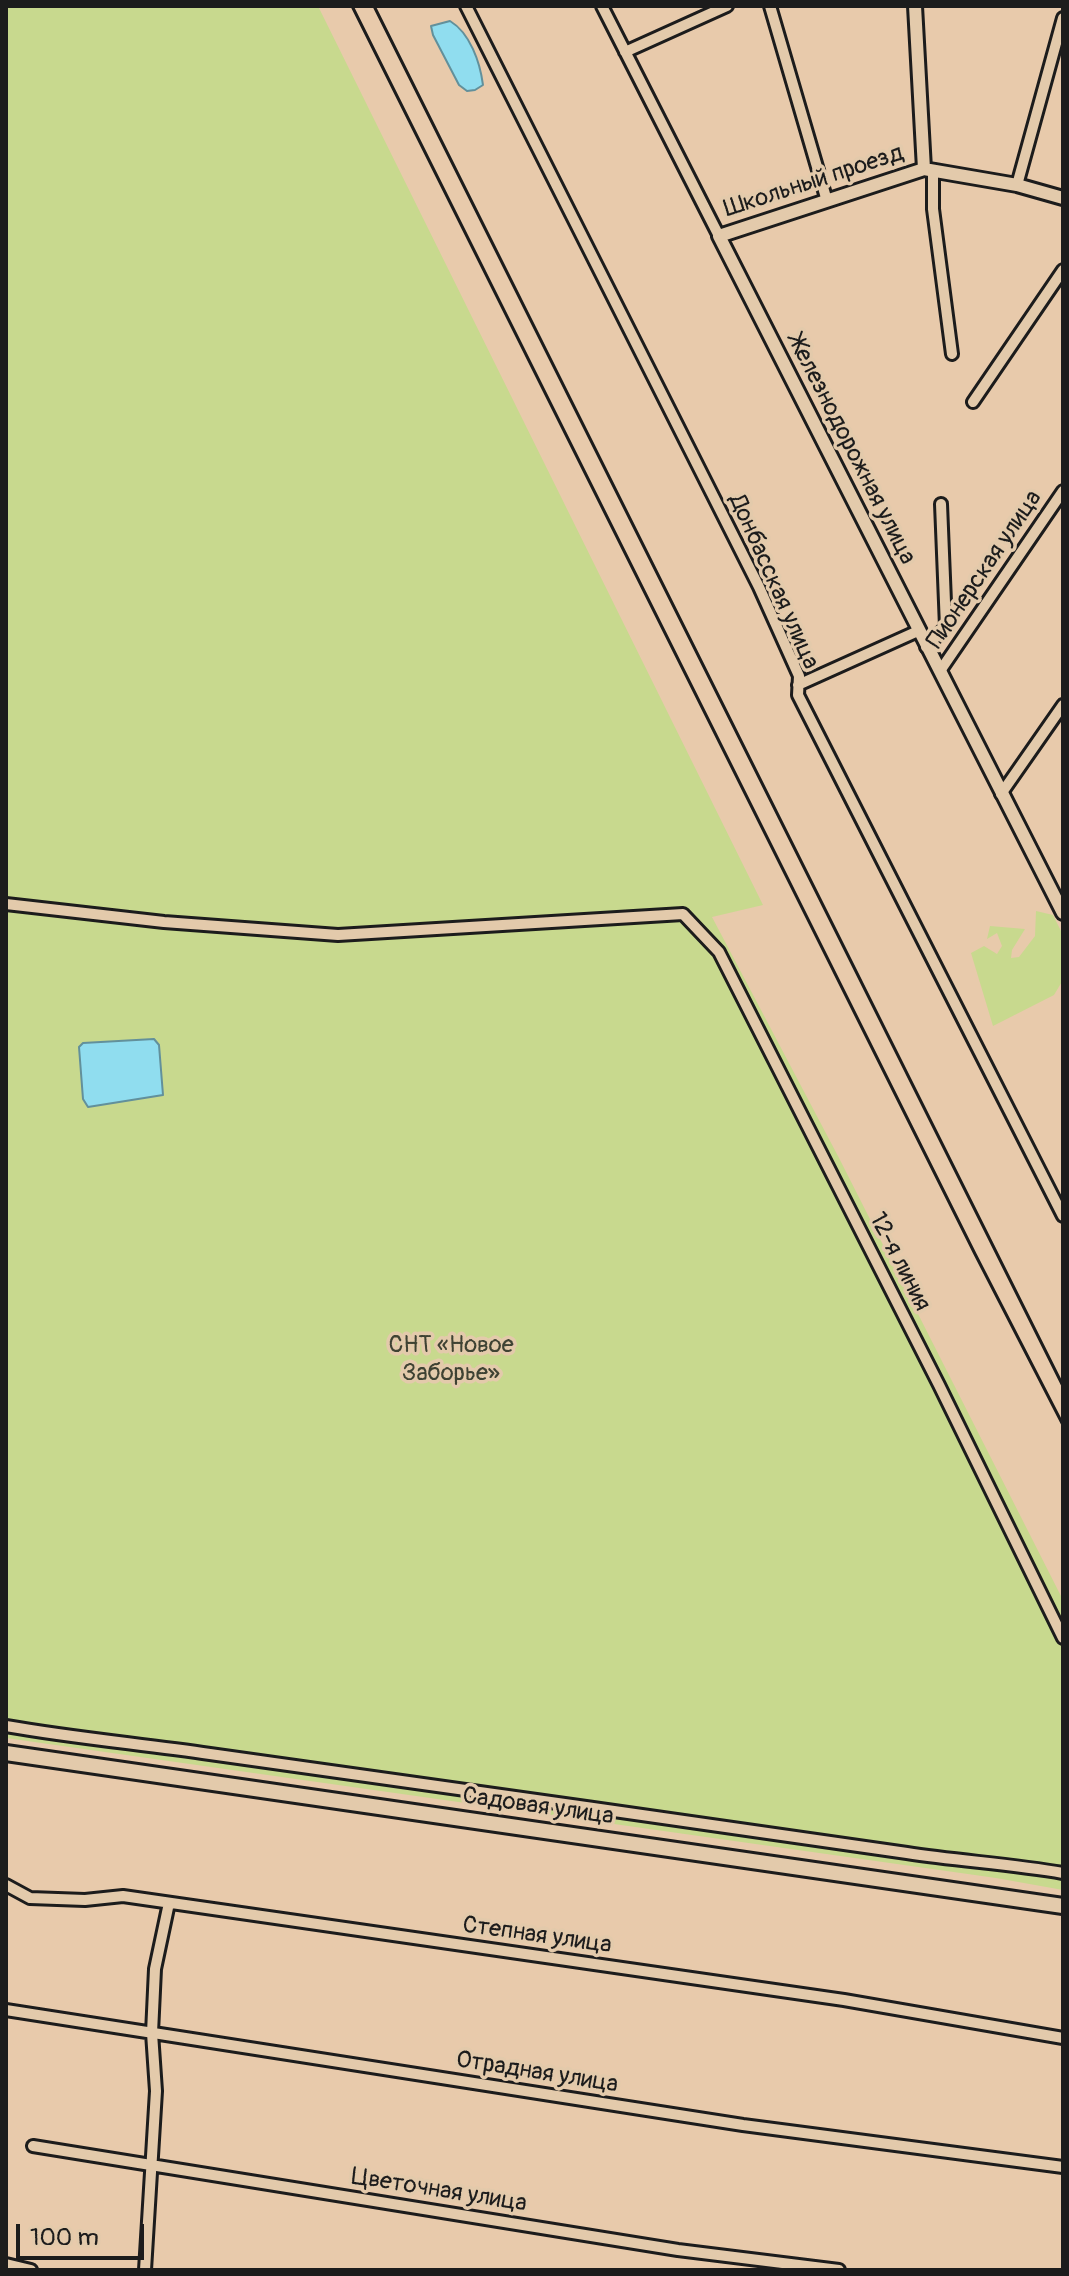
<!DOCTYPE html>
<html>
<head>
<meta charset="utf-8">
<style>
	body { margin:0 }
	#map { position:relative; width:1069px; height:2276px; overflow:hidden; background:#e8caab; font-family:Pangolin,sans-serif }
	canvas { display:block }
	.frame { position:absolute; inset:0; border:8px solid #1c1c1c; pointer-events:none }
	.scale { position:absolute; left:16px; top:2224px; width:128px; height:36px; box-sizing:border-box; border:4px solid #1c1c1c; border-top:0; padding-left:10px; font-size:24px; line-height:28px; white-space:nowrap; color:#1c1c1c; -webkit-text-stroke:6px #e3caab; paint-order:stroke }
</style>
</head>
<body>
<div id="map">
<canvas width="1069" height="2276"></canvas>
<div class="frame"></div>
<div class="scale">100 m</div>
</div>
<script>
const ctx = document.querySelector('canvas').getContext('2d');
ctx.lineJoin = 'round';
function fillPath(path, color) { ctx.fillStyle = color; ctx.fill(path, 'evenodd'); }
function strokePath(path, color, width, dash) { ctx.strokeStyle = color; ctx.lineWidth = width; ctx.lineCap = dash ? 'butt' : 'round'; ctx.setLineDash(dash || []); ctx.stroke(path); }
function write(font, color, halo, rows, align = 'center') {
  ctx.font = font + ' Pangolin,sans-serif'; ctx.lineWidth = 7; ctx.setLineDash([]); ctx.textBaseline = 'middle'; ctx.strokeStyle = halo; ctx.fillStyle = color; for (const [text, x, y, turn = 0] of rows) {
    ctx.save(); ctx.translate(x, y); ctx.rotate((+turn || 0) * Math.PI / 180); ctx.textAlign = isNaN(turn) ? turn : align; if (halo) ctx.strokeText(text, 0, 0); ctx.fillText(text, 0, 0); ctx.restore();
  }
}
fillPath(new Path2D(`
	M 6,6 L 318,6 L 763,905 L 712,917 L 839,1158 L 1063,1600 L 1063,1890 L 996,1878 L 6,1738 Z
	M 1036,911 L 1053,915 L 1063,935 L 1063,980 L 1054,995 L 993,1026 L 971,953 L 984,946 L 997,954 L 1002,946 L 997,933 L 987,939 L 990,926 L 1025,929 L 1012,950 L 1011,958 L 1019,957 L 1035,936 Z`), '#c8d98e');
const water = new Path2D(`
	M 450,21 C 470,33 480,62 483,85 L 475,90 L 467,91 L 459,85 L 433,35 L 431,26 Z
	M 154,1039 L 159,1045 L 163,1095 L 88,1107 L 83,1099 L 79,1047 L 83,1043 Z`);
fillPath(water, '#90ddef');
strokePath(water, '#62909b', 2);
const minor = new Path2D(`
	M 466,6 L 759,587 L 799,676 L 798,695 L 1063,1216
	M 602,6 L 719,236
	M 770,6 L 827,201
	M 625,52 L 727,6
	M 933,170 L 933,209 L 952,354
	M 1017,185 L 1063,18
	M 973,402 L 1063,270
	M 926,647 L 946,627 L 941,504
	M 940,671 L 1063,491
	M 798,685 L 918,631
	M 1001,794 L 1063,705
	M 6,904 L 164,922 L 338,935 L 683,914 L 719,952 L 939,1385 L 1063,1638
	M 6,1726 C 74,1738 142,1744 210,1754 C 442,1787 675,1819 907,1853 C 959,1861 1011,1864 1063,1873
	M 6,1885 L 30,1898 L 85,1900 L 123,1896 L 844,2000 L 1063,2038
	M 6,2010 L 743,2125 L 1063,2167
	M 33,2146 L 678,2250 L 839,2270
	M 6,2264 L 31,2270
	M 145,2270 L 156,2091 L 152,2033 L 155,1969 L 169,1903`);
const tertiary = new Path2D(`
	M 915,6 L 924,169
	M 1063,198 L 1017,185 L 924,169 L 719,236 L 1063,913`);
const secondary = new Path2D(`
	M 6,1753 L 1063,1906`);
strokePath(minor, '#1c1c1c', 16);
strokePath(tertiary, '#1c1c1c', 18);
strokePath(secondary, '#1c1c1c', 20);
strokePath(minor, '#e3caab', 10);
strokePath(tertiary, '#e3caab', 12);
strokePath(secondary, '#e3caab', 14);
strokePath(new Path2D(`
	M 352,6 L 975,1254 L 1063,1425
	M 374,6 L 1063,1386`), '#1c1c1c', 3);
write('24px', '#1c1c1c', '#e3caab', [
	["Школьный проезд",814,182,-18],
	["Железнодорожная улица",851,450,63],
	["Пионерская улица",985,570,-56],
	["Донбасская улица",773,582,66],
	["12-я линия",899,1262,63],
	["Садовая улица",538,1807,8],
	["Степная улица",537,1936,8],
	["Отрадная улица",537,2073,9],
	["Цветочная улица",439,2191,9]
]);
write('24px', '#3e4233', '#e3caab', [
	["СНТ «Новое",451,1346],
	["Заборье»",451,1374]
]);
</script>
</body>
</html>
